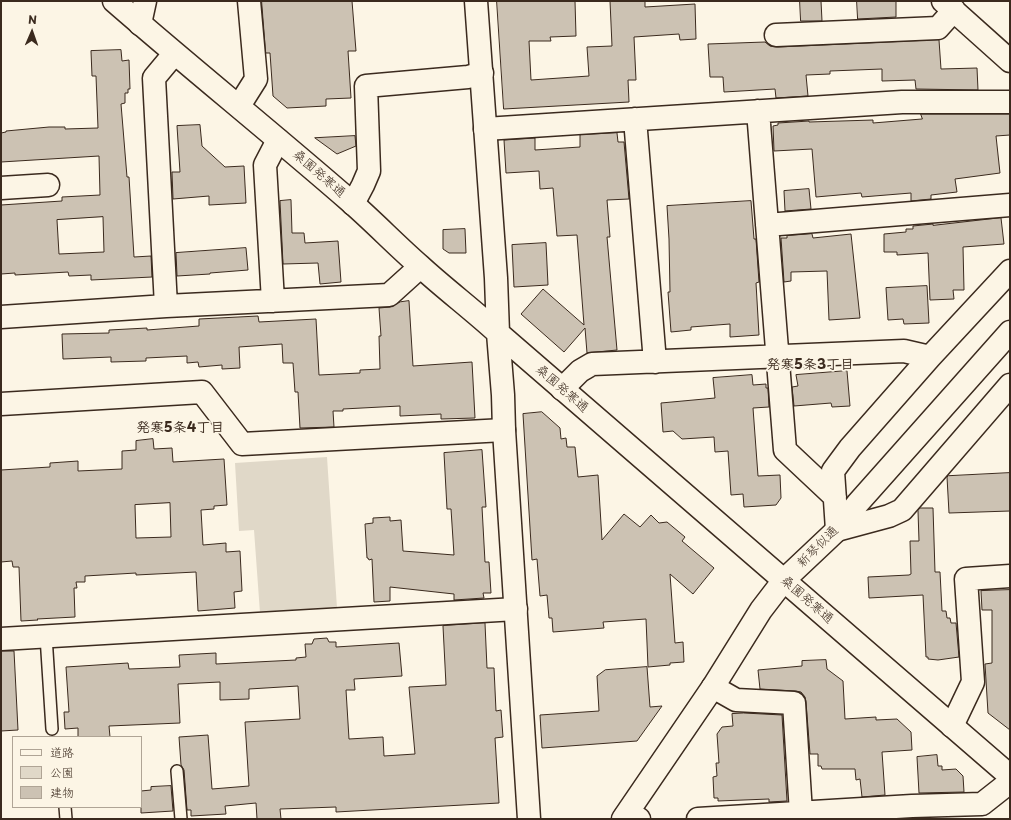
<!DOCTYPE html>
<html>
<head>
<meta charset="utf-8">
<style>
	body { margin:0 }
	#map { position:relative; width:1011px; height:820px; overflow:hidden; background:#fcf5e5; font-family:"Playpen Sans","Klee One",sans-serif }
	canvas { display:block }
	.frame { position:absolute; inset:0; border:2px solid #3b2a1e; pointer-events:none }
	.legend { position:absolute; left:12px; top:736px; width:130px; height:72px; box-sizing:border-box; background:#fcf5e5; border:1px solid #afa495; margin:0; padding:5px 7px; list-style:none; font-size:12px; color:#3b2a1e }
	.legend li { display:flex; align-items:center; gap:8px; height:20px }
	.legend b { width:20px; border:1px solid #afa495 }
	.north { position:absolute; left:12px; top:12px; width:40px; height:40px; -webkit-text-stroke:3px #fcf5e5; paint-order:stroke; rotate:2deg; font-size:11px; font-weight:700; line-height:16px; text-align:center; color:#3b2a1e }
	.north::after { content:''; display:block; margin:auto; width:14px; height:18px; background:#3b2a1e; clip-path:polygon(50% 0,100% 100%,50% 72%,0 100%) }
</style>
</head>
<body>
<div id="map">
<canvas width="1011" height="820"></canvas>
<div class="frame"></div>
<ul class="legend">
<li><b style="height:5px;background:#fcf5e5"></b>道路</li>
<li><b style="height:11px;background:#e0d8c8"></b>公園</li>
<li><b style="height:11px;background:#ccc2b3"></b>建物</li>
</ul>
<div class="north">N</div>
</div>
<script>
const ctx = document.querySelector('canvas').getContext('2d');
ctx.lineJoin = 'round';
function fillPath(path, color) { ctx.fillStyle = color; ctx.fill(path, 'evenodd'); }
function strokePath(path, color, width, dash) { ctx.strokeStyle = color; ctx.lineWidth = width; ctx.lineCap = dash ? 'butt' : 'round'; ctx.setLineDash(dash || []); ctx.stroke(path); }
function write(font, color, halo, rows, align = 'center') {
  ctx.font = font + ' "Playpen Sans","Klee One",sans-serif'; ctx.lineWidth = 3.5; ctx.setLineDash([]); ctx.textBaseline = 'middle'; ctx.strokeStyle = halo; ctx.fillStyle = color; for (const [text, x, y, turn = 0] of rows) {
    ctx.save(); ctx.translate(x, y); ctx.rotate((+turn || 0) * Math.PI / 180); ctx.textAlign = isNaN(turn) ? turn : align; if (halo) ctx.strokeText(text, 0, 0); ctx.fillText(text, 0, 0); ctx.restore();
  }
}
fillPath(new Path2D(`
	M 327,457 L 337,608 L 260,613 L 254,530 L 239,531 L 235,463 Z`), '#e0d8c8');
const building = new Path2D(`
	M 262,1 L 352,1 L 356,51 L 348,51 L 351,98 L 326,99 L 326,106 L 287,108 L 273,96 L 270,53 L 266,53 Z
	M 497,1 L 575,1 L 576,36 L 550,37 L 551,41 L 529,41 L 531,80 L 589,76 L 587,47 L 612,46 L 610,1 L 645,1 L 645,7 L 695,4 L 696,39 L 680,40 L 679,34 L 634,37 L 636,80 L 628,80 L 629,102 L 504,109 Z
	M 800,1 L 821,1 L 822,21 L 801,21 Z
	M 857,1 L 896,1 L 896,17 L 858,19 Z
	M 939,40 L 941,69 L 977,68 L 978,90 L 916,89 L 915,80 L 882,81 L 882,69 L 830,71 L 830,74 L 806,75 L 808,96 L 776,98 L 775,89 L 724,92 L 723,77 L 710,77 L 708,44 L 765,42 L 770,46 L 777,47 Z
	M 121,50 L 122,61 L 129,60 L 130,89 L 128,89 L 128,93 L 125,93 L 125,103 L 121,104 L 127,177 L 129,177 L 134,257 L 151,256 L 152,277 L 91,280 L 91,275 L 69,276 L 68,272 L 15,275 L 15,273 L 1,274 L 1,205 L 62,201 L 62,197 L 100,195 L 99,156 L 1,162 L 1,133 L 6,132 L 6,131 L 49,127 L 65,127 L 65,129 L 98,128 L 96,76 L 92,76 L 91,51 ZM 103,217 L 104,252 L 59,254 L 57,220 Z
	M 921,114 L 1010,114 L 1010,135 L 996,136 L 1000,173 L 955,179 L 957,192 L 931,195 L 931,199 L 911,201 L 911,193 L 862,197 L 861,193 L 816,197 L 812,149 L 774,151 L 773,126 L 778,125 L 778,123 L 809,121 L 809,122 L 873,120 L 873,123 L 922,119 Z
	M 200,125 L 202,146 L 225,167 L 244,166 L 246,203 L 209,205 L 209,196 L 173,199 L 172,172 L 180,172 L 177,126 Z
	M 617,133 L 618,142 L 624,142 L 629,199 L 607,200 L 610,237 L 607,237 L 617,350 L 587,353 L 585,328 L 564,352 L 521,314 L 543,289 L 584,325 L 577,235 L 557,236 L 553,188 L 540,189 L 539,171 L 506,173 L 504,140 L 535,138 L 535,150 L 580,147 L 580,135 Z
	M 355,136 L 356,146 L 337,154 L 315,138 Z
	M 809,189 L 811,209 L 785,211 L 784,191 Z
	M 291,200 L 292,233 L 304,233 L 305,243 L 338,241 L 341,282 L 320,284 L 318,263 L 283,264 L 280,201 Z
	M 751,201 L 754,239 L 756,239 L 759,282 L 756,283 L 759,335 L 730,337 L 730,324 L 691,327 L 691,330 L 671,332 L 668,292 L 670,292 L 669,239 L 667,206 Z
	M 1001,218 L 1004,244 L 963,247 L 964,290 L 953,290 L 954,299 L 930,300 L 928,253 L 897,255 L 897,252 L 884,252 L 884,234 L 906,232 L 906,229 L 913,229 L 913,226 L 933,224 L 933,225 Z
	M 465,229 L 466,253 L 449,253 L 443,249 L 443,230 Z
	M 812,234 L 813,238 L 851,234 L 860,318 L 829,320 L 827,271 L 791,272 L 791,281 L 784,282 L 781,238 L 787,238 L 787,236 Z
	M 546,243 L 548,285 L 514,287 L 512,245 Z
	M 246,248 L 248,270 L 210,273 L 210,274 L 177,276 L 176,253 Z
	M 927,286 L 929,323 L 904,324 L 903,319 L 888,320 L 886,288 Z
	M 409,301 L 413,366 L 472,362 L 475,418 L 441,419 L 441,414 L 400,416 L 400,406 L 343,409 L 343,411 L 333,411 L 334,427 L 300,428 L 298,392 L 295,392 L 293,363 L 283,363 L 282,344 L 239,347 L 240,368 L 222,369 L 222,365 L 199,367 L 198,362 L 187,363 L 187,356 L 146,358 L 146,361 L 111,362 L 111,357 L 63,359 L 62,334 L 109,333 L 109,330 L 147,328 L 147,330 L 199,326 L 199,319 L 258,316 L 259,322 L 316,319 L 319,375 L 360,373 L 360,370 L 380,369 L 379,336 L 381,336 L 379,308 L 390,307 L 400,302 Z
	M 847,371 L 850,406 L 832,407 L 831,403 L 794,406 L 792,387 L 798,386 L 796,375 Z
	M 752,375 L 753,385 L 766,384 L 766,388 L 768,388 L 769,407 L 753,408 L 758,476 L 780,475 L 781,498 L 776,505 L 744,507 L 743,494 L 731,495 L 728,451 L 715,452 L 714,437 L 682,439 L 673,431 L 663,432 L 661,403 L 715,398 L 713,378 Z
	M 542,412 L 560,428 L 561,439 L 566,438 L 567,447 L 575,447 L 578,477 L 598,475 L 602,540 L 624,514 L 640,527 L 651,515 L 659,523 L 667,522 L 685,537 L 682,541 L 714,568 L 693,594 L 670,574 L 675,643 L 683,642 L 684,662 L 670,663 L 670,665 L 648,667 L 646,619 L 603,622 L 604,628 L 553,632 L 552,618 L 549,618 L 547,595 L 540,596 L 537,559 L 532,560 L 523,414 Z
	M 153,439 L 154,449 L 172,448 L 173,462 L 224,459 L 227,505 L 214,506 L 214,509 L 201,510 L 203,545 L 226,543 L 226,552 L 240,551 L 242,591 L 234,592 L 235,608 L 198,611 L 196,572 L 136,575 L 136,573 L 85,576 L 85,582 L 76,582 L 77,588 L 74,588 L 75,617 L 37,619 L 38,620 L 21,621 L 19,567 L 13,567 L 12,561 L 1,562 L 1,470 L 50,467 L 50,463 L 78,461 L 78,471 L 122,469 L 122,451 L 136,450 L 136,441 ZM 170,503 L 171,537 L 136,538 L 135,505 Z
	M 482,450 L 486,507 L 482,507 L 485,562 L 489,562 L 491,593 L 483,593 L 484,598 L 454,600 L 454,594 L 390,587 L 390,601 L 374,602 L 372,559 L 369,560 L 368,558 L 367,558 L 365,524 L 373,523 L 373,518 L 390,517 L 390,521 L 401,520 L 403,551 L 454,555 L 451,509 L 447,509 L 444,453 Z
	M 1010,473 L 1010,511 L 949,513 L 947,477 L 948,476 Z
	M 920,508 L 933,508 L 935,572 L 940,572 L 942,611 L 946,611 L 947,618 L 950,618 L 951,623 L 956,623 L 959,657 L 938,660 L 928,659 L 928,657 L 926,657 L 923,595 L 869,598 L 868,577 L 909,575 L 911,574 L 910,541 L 919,541 L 918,511 Z
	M 1010,590 L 1010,730 L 988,713 L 985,664 L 992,663 L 992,610 L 982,610 L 981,591 Z
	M 485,623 L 487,668 L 494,668 L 496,711 L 501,710 L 503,737 L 495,738 L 499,803 L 336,812 L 336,807 L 280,809 L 281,819 L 257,819 L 256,803 L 225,806 L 226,814 L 191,816 L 191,810 L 187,810 L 184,770 L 181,765 L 179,737 L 208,735 L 212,789 L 249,786 L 245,722 L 300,719 L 298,686 L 249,689 L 249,699 L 220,700 L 220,682 L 178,684 L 180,723 L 109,726 L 110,737 L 78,737 L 78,728 L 65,729 L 64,712 L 69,712 L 66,667 L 128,663 L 129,669 L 180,667 L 179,655 L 216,653 L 216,664 L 296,660 L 296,658 L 306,657 L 305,644 L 312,644 L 314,639 L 327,638 L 329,642 L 336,642 L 336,647 L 399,643 L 402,676 L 354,679 L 355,690 L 346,690 L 349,739 L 383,737 L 384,756 L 415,754 L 409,687 L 446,685 L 443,626 Z
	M 1,651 L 14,651 L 18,730 L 1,731 Z
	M 826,660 L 827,669 L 843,681 L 845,719 L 876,717 L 876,720 L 897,719 L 911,732 L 912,750 L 882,752 L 885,795 L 862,797 L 860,779 L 856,780 L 855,769 L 822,769 L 821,766 L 818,766 L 818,754 L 810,754 L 806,702 L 805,697 L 801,692 L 795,691 L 760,689 L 758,670 L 802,666 L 802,661 Z
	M 647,667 L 650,707 L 662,706 L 637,741 L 542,748 L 540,715 L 599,711 L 597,676 L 605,670 Z
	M 744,713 L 782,715 L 787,801 L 769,802 L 769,799 L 718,801 L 718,798 L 714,798 L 713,777 L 717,776 L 716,763 L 719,763 L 717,734 L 722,727 L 733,726 L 732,714 Z
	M 937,755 L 938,766 L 942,766 L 942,770 L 956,769 L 963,776 L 964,792 L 919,793 L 917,757 Z
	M 171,786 L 173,811 L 141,813 L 141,791 L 151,790 L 151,787 Z`);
fillPath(building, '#ccc2b3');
strokePath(building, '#3b2a1e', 1);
const service = new Path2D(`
	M 46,636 L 52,729
	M 177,771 L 181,819
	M 65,807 L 66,819`);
const minor = new Path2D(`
	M 943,1 L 1010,61
	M 140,24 L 145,1
	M 776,35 L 938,28 L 954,10
	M 239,106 L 256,79 L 249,1
	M 758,111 L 785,450 L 835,497
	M 635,119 L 655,362
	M 485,129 L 902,102 L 1010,102
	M 1,188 L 48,185
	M 353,204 L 363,185 L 369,171 L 366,86 L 468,77 L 482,73
	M 767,225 L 1010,205
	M 1010,271 L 930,357 L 850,448 L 833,471 L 837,530 L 889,516 L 902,510 L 1010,385
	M 273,301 L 265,165 L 278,140
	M 166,306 L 154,78 L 174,54
	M 1,317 L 166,306 L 389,295 L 420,267
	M 562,389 L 580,371 L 592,364 L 904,351 L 930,357
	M 1,404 L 202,392 L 242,444 L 504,430
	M 1,639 L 516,609
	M 713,687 L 736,700 L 794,703 L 801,813
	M 952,726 L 973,682 L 966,579 L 1010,576
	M 625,817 L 639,819
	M 698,819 L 912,806 L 982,804 L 1010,782`);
const tertiary = new Path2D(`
	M 114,1 C 192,69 273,134 351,202 C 375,223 397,246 420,266 C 445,289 473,310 498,333 L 1010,776
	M 476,1 L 496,278 L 498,333 L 503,395 L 504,430 L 529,819
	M 623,819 L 713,687 L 761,610 L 784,580 L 837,530 L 858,503 L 1010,332`);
strokePath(service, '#3b2a1e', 14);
strokePath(minor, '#3b2a1e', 25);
strokePath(tertiary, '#3b2a1e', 25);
strokePath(service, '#fcf5e5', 11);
strokePath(minor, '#fcf5e5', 22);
strokePath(tertiary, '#fcf5e5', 22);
write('13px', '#3b2a1e', '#fcf5e5', [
	["桑園発寒通",319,174,41],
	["桑園発寒通",562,389,41],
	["新琴似通",818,547,-45],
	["桑園発寒通",807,600,41]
]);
write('bold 14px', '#3b2a1e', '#fcf5e5', [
	["発寒5条3丁目",810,365],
	["発寒5条4丁目",180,428]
]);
</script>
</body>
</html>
